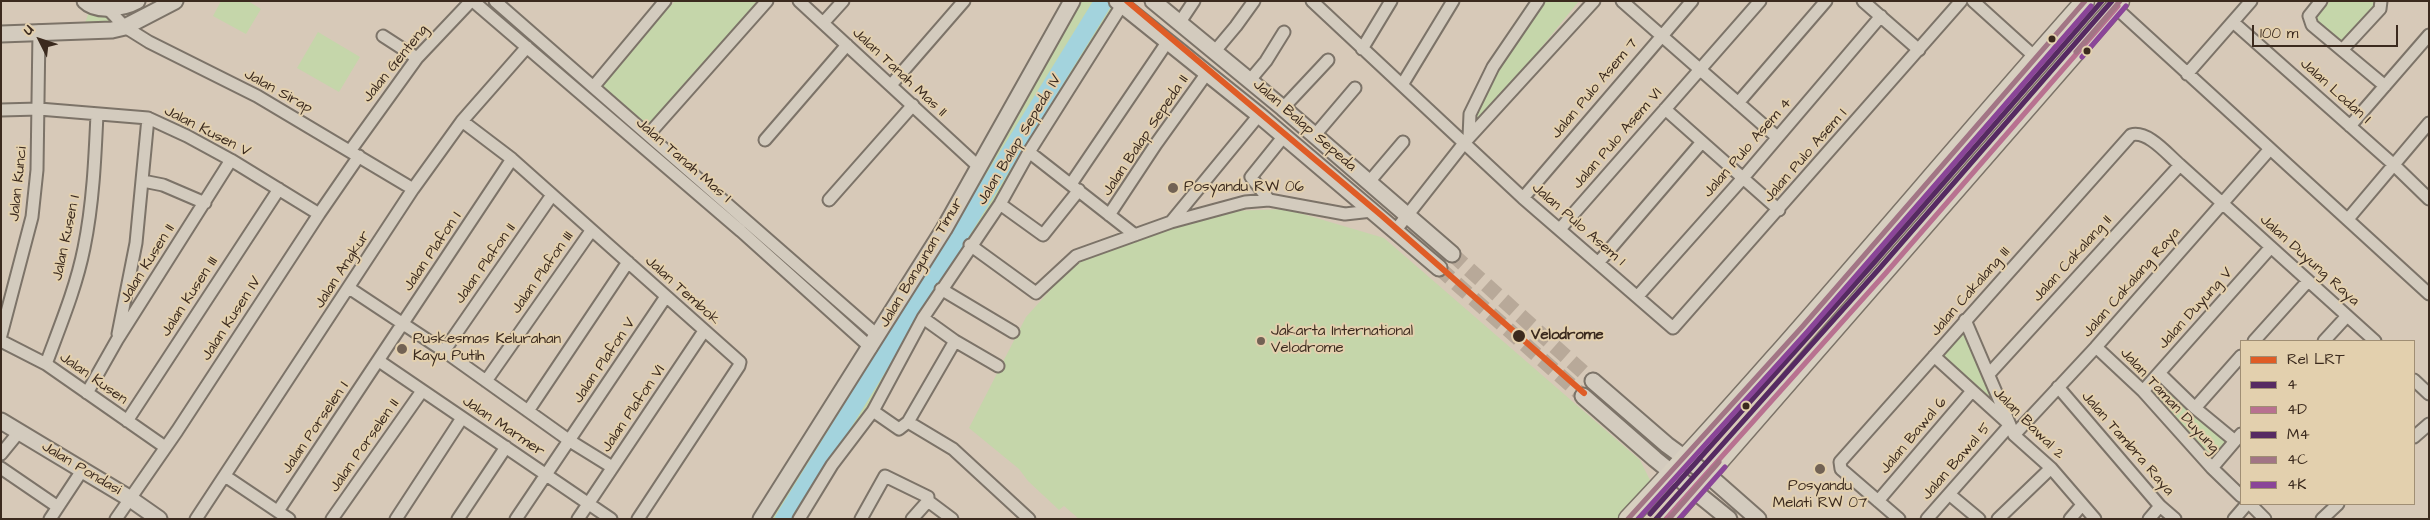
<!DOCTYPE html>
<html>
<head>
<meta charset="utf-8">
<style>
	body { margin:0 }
	#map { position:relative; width:2430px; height:520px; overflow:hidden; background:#d7c9b8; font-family:"Architects Daughter",sans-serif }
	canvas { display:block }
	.frame { position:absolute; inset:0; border:2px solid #3b2a1e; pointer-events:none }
	.legend { position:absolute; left:2240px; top:340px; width:175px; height:165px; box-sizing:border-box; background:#e3d0ae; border:1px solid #a08e74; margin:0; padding:6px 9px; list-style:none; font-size:15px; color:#3b2a1e }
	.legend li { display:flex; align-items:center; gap:10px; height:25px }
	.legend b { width:25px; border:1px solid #a08e74 }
	.north { position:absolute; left:15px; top:15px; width:50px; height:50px; -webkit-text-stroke:4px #e3d0ae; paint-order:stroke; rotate:311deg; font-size:14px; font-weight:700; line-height:20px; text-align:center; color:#3b2a1e }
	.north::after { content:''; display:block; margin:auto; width:18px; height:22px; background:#3b2a1e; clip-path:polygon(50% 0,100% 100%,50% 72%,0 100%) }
	.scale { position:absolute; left:2252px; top:25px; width:146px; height:22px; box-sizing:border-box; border:2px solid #3b2a1e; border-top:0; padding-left:6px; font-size:15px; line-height:18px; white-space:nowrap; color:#3b2a1e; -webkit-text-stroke:4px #e3d0ae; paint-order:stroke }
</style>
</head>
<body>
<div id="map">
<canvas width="2430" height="520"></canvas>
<div class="frame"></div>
<ul class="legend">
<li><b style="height:6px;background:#df5c26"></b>Rel LRT</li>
<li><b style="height:6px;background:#562a62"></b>4</li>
<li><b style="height:6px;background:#b87190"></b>4D</li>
<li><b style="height:6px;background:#562a62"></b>M4</li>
<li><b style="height:6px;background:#a27585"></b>4C</li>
<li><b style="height:6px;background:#8a4598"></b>4K</li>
</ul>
<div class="north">U</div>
<div class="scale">100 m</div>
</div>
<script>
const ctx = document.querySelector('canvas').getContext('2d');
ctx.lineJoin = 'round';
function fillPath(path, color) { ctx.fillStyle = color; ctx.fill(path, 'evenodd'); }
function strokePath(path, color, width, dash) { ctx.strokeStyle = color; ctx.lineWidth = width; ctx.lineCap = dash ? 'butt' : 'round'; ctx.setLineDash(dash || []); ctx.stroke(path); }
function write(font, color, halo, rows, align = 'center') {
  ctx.font = font + ' "Architects Daughter",sans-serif'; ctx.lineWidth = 4; ctx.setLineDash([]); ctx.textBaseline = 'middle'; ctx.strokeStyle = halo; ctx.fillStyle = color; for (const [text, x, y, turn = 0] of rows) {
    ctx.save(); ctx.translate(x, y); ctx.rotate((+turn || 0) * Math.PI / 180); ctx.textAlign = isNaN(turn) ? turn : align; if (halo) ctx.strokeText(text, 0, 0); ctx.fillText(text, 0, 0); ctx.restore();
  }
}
fillPath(new Path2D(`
	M 221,1 L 248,1 L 261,9 L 246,34 L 213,16 Z
	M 675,1 L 761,1 L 647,128 L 599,85 Z
	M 1073,1 L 1117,1 L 1122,5 L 970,245 L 873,411 L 800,519 L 761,519 Z
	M 1537,1 L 1579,1 L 1472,133 L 1475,110 Z
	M 2330,1 L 2376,1 L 2378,3 L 2342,45 L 2313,21 Z
	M 88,4 L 107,8 L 125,27 L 79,32 C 85,23 90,16 88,4 Z
	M 318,32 L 360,57 L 339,92 L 297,68 Z
	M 1286,209 L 1384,238 L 1640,460 L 1655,490 L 1628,519 L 1079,519 L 1064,506 L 1059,510 L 1028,481 L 1019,469 L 969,428 L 1026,317 L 1074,264 L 1162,221 L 1231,211 Z
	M 1966,331 L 2003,413 L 1940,359 Z
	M 2163,376 L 2233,441 L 2213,462 L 2149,393 Z`), '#c5d6aa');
strokePath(new Path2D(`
	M 784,519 L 1103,2`), '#a3d3dd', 18);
strokePath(new Path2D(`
	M 1452,254 L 1593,381
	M 1439,268 L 1583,396`), '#b8a999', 15, [15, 8]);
const street = new Path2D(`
	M 473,1 L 741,231 L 871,348
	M 495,1 L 878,336
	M 799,1 L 979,167
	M 1312,1 L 1523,198 L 1673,328 L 1961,1
	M 1622,1 L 1777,137
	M 1863,1 L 1919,50
	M 1973,1 L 2035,57
	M 2321,1 L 2309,16 L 2312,25 L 2385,86
	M 2115,7 L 2429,294
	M 107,8 L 125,27 L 149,42 L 257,96 L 413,189
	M 1180,22 L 1194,1
	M 2233,22 L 2394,165 L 2429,199
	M 823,23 L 843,1
	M 383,36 L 417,58
	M 1362,49 L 1391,1
	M 2343,49 L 2380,9 L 2381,1
	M 1215,51 L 1236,26 L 1254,1
	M 2187,74 L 2251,1
	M 1250,80 L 1266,61 L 1284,32
	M 891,85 L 964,1
	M 1402,85 L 1453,1
	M 594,86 L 665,1
	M 1738,103 L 1826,1
	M 1283,108 L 1328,60
	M 1665,109 L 1779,210
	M 1,110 L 39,109 L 148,118 L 187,136 L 231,160 L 319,214
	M 462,121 L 512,159 L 740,362 L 739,366 L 638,519
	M 2350,126 L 2429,35
	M 649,134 L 767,1
	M 1315,135 L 1355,88
	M 1469,137 L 1470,114 L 1493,67 L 1538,1
	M 765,140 L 847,45
	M 350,151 L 417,58 L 471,1
	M 1029,152 L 1135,235
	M 143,181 L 163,185 L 205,203
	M 1369,182 L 1403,142
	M 1071,184 L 1168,41
	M 1523,198 L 1692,1
	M 829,200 L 913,105
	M 1269,200 L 1251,177 L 1284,136
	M 1000,204 L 1043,235 L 1079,190
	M 1109,215 L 1156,144 L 1207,73
	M 2348,219 L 2429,123
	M 1171,222 L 1259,115
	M 1560,229 L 1760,1
	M 1395,231 L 1465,142 L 1594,1
	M 970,245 L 1036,293 L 1076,256 L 1171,222 L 1245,202 L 1269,200 L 1345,214 L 1372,211
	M 1598,263 L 1702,142
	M 349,288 L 444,351 L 570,441 L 612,467
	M 941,289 L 1013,332
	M 1637,297 L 1743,178 L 1881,16
	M 923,318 L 955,341 L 998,366
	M 118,334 L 136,243 L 148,118
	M 1,335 L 32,217 L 37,170 L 39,31
	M 1,341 L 46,364 L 165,447
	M 2254,341 L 2308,281
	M 2324,341 L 2347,316
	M 2096,347 L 2143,391 L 2212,468 L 2241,496
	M 444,351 L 552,195
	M 1934,356 L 2010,425 L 2014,435 L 2051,468 L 2095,519
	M 379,361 L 611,519
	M 46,364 C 60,326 76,288 84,248 C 93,204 95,159 97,114
	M 2159,373 L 2195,408 L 2235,441
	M 1989,374 L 2180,165
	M 2414,380 L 2429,394
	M 486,381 L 591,231
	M 2058,387 L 2160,506 L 2175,519
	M 2143,391 L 2271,247
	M 87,393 L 117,340 L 231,160
	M 2195,408 L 2241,356
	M 528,411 L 628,262
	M 873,411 L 899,429 L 908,422 L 953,449 L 1029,519
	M 127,421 L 279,189
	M 908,422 L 955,341
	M 2014,435 L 2096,347 L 2270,149
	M 2414,437 L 2429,424
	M 1,454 L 19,432
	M 1,468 L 58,507
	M 2212,468 L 2241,434
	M 225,476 L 289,519
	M 1949,494 L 1979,519
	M 928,501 L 952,519
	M 1878,501 L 1972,391
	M 2250,504 L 2265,519
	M 278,511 L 512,159
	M 50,519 L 83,469
	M 116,519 L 177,431 L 319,214 L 359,156
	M 196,519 L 413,189 L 462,121 L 527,47
	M 332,519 L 422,391
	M 396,519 L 462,418
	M 458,519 L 506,447
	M 516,519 L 665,298
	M 578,519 L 704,331
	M 799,519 L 832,465 L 873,411 L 923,318 L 1000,204 L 1029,152 L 1122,5
	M 861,519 L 885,476 L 928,497 L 928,501 L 912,519
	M 1899,519 L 1841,469 L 1840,462 L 2131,135 C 2148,130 2168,155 2180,165 L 2375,341
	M 1927,519 L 2010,425 L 1965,320
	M 1998,519 L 2051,468
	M 2070,519 L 2082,505
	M 2149,519 L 2160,506
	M 2234,519 L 2247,504
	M 2322,519 L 2338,504`);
const secondary = new Path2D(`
	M 85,1 C 97,13 124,8 137,1
	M 1117,1 L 1259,115 L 1439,268
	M 1153,1 L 1283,108 L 1452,254
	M 1,34 L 112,30 L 125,27 L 175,1
	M 1593,381 L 1667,445 L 1708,475 L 1758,519
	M 1583,396 L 1655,459 L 1729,519
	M 1,421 L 129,498 L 159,519
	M 761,519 L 944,229 L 1072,1`);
const primary = new Path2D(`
	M 1628,519 C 1786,352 1932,173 2085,1
	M 1669,519 L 2120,1`);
strokePath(street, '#7c7368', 15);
strokePath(secondary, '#7c7368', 19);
strokePath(primary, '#7c7368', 21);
strokePath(street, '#d3cbbe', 11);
strokePath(secondary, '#d3cbbe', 15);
strokePath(primary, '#d7cfc0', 18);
strokePath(new Path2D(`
	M 1656,519 L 1879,269 L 2112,1`), '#562a62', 5);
strokePath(new Path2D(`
	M 1666,519 L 1885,274 L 2118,6`), '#b87190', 5);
strokePath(new Path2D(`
	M 1650,514 L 1873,264 L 2102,1`), '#562a62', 5);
strokePath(new Path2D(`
	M 2076,52 L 2120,1
	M 1628,519 L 1802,327 L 2085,1
	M 1669,519 L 1719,462`), '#a27585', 5);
strokePath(new Path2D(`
	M 2082,57 L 2126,6
	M 1638,519 L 1807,332 L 2091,6
	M 1679,519 L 1725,467`), '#8a4598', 5);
strokePath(new Path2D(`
	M 1127,1 L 1381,215 L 1584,393`), '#df5c26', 6);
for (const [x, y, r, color] of [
	[2052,39,4.5,"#3b2a1e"],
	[2087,51,4.5,"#3b2a1e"],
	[1173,188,6,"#726254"],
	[1519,336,7,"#3b2a1e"],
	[1261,341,5,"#726254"],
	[402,349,6,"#726254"],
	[1746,406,4.5,"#3b2a1e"],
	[1820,469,6,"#726254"]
]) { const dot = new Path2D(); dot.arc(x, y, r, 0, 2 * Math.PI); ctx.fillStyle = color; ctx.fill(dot); strokePath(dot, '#e3d0ae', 2); }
write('15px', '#3b2a1e', '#e3d0ae', [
	["Jalan Genteng",396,64,-51],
	["Jalan Tanah Mas II",899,73,43],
	["Jalan Pulo Asem 7",1595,89,-50],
	["Jalan Sirap",278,92,29],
	["Jalan Lodan I",2335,92,42],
	["Jalan Balap Sepeda",1304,126,41],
	["Jalan Kusen V",207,132,27],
	["Jalan Balap Sepeda II",1146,136,-56],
	["Jalan Pulo Asem VI",1618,139,-49],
	["Jalan Balap Sepeda IV",1020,140,-59],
	["Jalan Pulo Asem 4",1748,148,-49],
	["Jalan Pulo Asem I",1806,156,-49],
	["Jalan Tanah Mas I",683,161,41],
	["Jalan Kunci",19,184,-84],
	["Jalan Pulo Asem 1",1578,225,41],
	["Jalan Kusen I",67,238,-78],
	["Jalan Plafon I",433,252,-56],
	["Jalan Cakalang II",2073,259,-48],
	["Jalan Duyung Raya",2309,261,42],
	["Jalan Bangunan Timur",922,263,-59],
	["Jalan Kusen II",148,264,-58],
	["Jalan Plafon II",486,264,-55],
	["Jalan Angkur",343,270,-57],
	["Jalan Plafon III",543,273,-55],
	["Jalan Cakalang Raya",2132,283,-49],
	["Jalan Tembok",682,291,42],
	["Jalan Cakalang III",1971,292,-49],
	["Jalan Kusen III",190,297,-57],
	["Jalan Duyung V",2196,309,-48],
	["Jalan Kusen IV",232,319,-57],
	["Jalan Plafon V",605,361,-56],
	["Jalan Kusen",93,379,35],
	["Jalan Taman Duyung",2169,401,47],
	["Jalan Plafon VI",634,409,-56],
	["Jalan Bawal 2",2028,424,45],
	["Jalan Marmer",503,427,34],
	["Jalan Porselen I",316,428,-56],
	["Jalan Bawal 6",1914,436,-50],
	["Jalan Tambra Raya",2127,444,49],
	["Jalan Porselen II",365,446,-55],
	["Jalan Bawal 5",1957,462,-49],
	["Jalan Pondasi",81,469,31]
]);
write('15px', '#3b2a1e', '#e3d0ae', [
	["Posyandu RW 06",1184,188],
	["Jakarta International",1271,332],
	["Velodrome",1271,349],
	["Puskesmas Kelurahan",413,340],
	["Kayu Putih",413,357],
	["Posyandu",1820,487,"center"],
	["Melati RW 07",1820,504,"center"]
], 'left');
write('bold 15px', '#3b2a1e', '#e3d0ae', [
	["Velodrome",1531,336]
], 'left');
</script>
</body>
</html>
